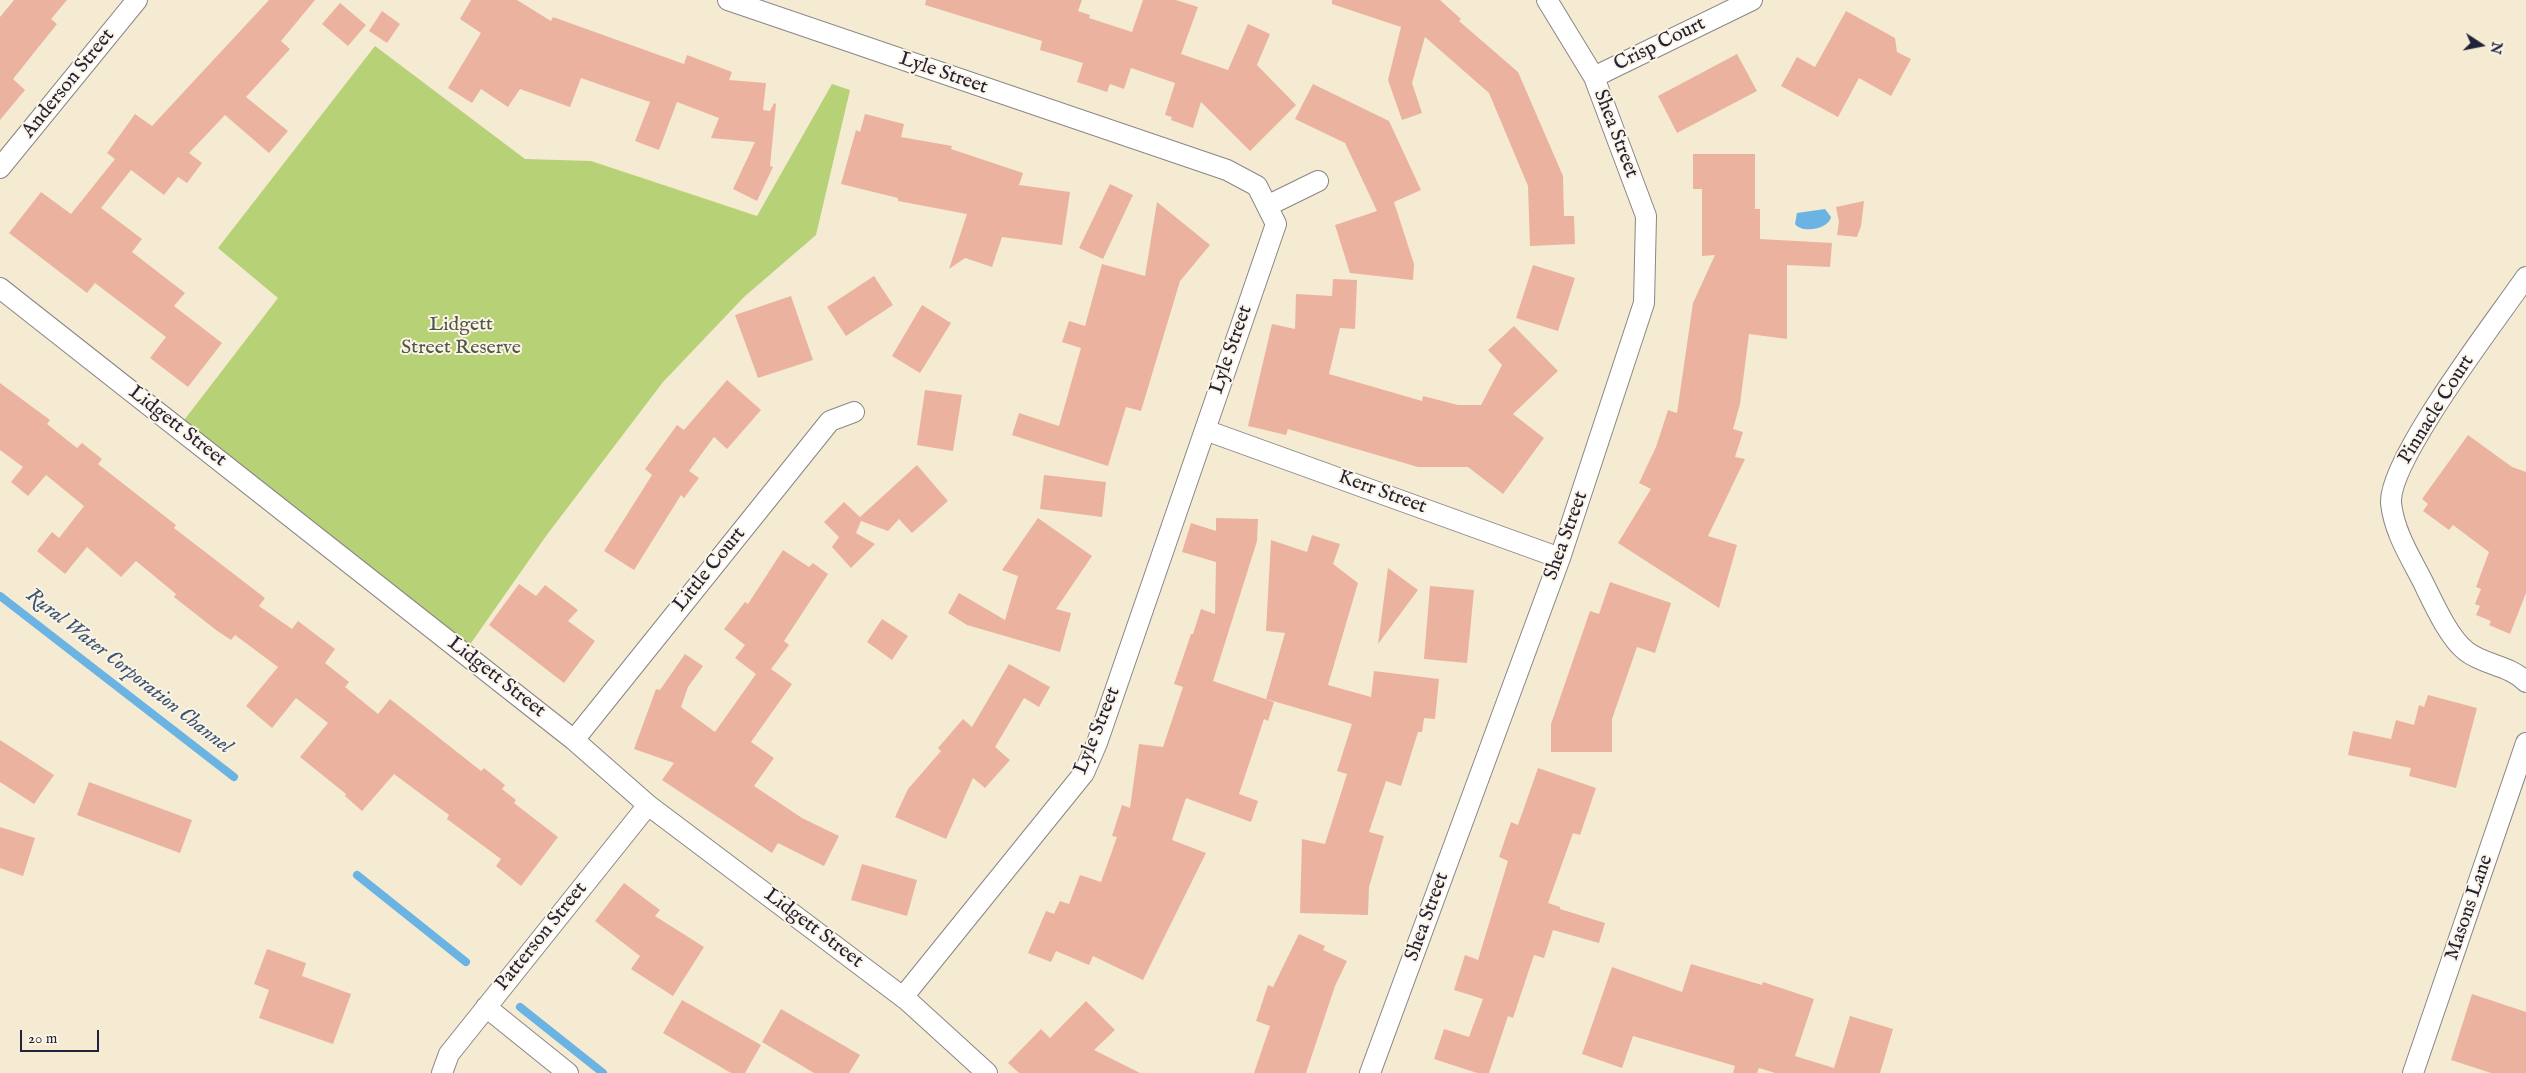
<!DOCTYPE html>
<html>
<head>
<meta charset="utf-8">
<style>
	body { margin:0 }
	#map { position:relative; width:2526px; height:1073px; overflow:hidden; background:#f4ebd2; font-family:"IM FELL English",serif }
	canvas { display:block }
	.north { position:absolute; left:2456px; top:20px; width:50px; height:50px; -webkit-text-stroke:4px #fcf5e5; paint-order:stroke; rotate:101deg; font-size:14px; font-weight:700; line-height:20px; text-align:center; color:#22223b }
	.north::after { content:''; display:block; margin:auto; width:18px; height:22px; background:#22223b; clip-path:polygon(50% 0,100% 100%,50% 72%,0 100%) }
	.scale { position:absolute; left:20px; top:1030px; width:79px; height:22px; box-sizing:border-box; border:2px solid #22223b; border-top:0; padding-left:6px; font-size:15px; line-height:18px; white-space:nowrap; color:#22223b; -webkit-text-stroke:4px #fcf5e5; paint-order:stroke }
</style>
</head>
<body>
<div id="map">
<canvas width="2526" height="1073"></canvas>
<div class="north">N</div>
<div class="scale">20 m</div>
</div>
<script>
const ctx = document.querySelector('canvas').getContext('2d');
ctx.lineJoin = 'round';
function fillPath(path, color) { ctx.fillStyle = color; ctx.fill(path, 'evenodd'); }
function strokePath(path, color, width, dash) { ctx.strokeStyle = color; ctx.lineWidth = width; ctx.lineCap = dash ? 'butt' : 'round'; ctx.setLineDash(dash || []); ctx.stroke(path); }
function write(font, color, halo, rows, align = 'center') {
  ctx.font = font + ' "IM FELL English",serif'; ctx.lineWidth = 4; ctx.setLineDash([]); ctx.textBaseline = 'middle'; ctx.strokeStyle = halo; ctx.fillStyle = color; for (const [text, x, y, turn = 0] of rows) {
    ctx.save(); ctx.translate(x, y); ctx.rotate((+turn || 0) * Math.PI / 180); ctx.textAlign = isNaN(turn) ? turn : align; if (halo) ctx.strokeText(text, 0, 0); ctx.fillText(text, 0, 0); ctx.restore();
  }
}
fillPath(new Path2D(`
	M 375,46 L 525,159 L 591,161 L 757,216 L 832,84 L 850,90 L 816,235 L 744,297 L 663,382 L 546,536 L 464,653 L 178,428 L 278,298 L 218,248 Z`), '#b7d176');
fillPath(new Path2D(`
	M 1825,209 L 1831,217 C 1829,229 1802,234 1795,224 L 1797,213 Z`), '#6ab3e2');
strokePath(new Path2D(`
	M 0,596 L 234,777
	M 357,875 L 466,962
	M 520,1007 L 603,1073`), '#6ab3e2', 8);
fillPath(new Path2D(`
	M 14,0 L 67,0 L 51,19 L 57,24 L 13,79 L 25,90 L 0,120 L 0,17 Z
	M 269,0 L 315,0 L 281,41 L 290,49 L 246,97 L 288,131 L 269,153 L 225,115 L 189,153 L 202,163 L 187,183 L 178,177 L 164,195 L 131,170 L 101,208 L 142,239 L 132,252 L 185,293 L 174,306 L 222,343 L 188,387 L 150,358 L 166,337 L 95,283 L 87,293 L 9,233 L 41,192 L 71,214 L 115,159 L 107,153 L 135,114 L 152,126 Z
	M 471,0 L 517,0 L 551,21 L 553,17 L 684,64 L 687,55 L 732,72 L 729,80 L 766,83 L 763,110 L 770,111 L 774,103 L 776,104 L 770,166 L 773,167 L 757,201 L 733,189 L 755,142 L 711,138 L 719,118 L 677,102 L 659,150 L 635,141 L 650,102 L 581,78 L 570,107 L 520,89 L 508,107 L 481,89 L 472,103 L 448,88 L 481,33 L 460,19 Z
	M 926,0 L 1082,0 L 1078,11 L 1090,15 L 1089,18 L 1132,32 L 1143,0 L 1176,0 L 1198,7 L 1181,54 L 1228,70 L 1248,24 L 1270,34 L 1257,65 L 1296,105 L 1250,151 L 1201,102 L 1193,128 L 1171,120 L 1172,117 L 1165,115 L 1175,83 L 1131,68 L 1124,89 L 1110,84 L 1107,92 L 1077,82 L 1083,63 L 1040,50 L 1042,41 L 925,5 Z
	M 1332,0 L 1440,0 L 1461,19 L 1459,21 L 1518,72 L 1563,176 L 1564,216 L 1574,216 L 1575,244 L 1530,246 L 1528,186 L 1489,93 L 1425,37 L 1412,83 L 1422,113 L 1402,120 L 1388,80 L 1401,27 L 1332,4 Z
	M 340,3 L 366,25 L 348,46 L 322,24 Z
	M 382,11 L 400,24 L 387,43 L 369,31 Z
	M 1846,11 L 1895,38 L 1897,52 L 1911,59 L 1891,96 L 1859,78 L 1838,117 L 1781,86 L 1797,57 L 1815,67 Z
	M 1737,54 L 1757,91 L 1677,133 L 1658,96 Z
	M 1313,84 L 1389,121 L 1421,190 L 1394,202 L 1414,264 L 1413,280 L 1350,273 L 1335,225 L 1377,211 L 1345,143 L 1295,119 Z
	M 865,114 L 904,124 L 901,137 L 952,146 L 951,149 L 1023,173 L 1019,185 L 1070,192 L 1062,245 L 1002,237 L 992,267 L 965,258 L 949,269 L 967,214 L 898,201 L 898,198 L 841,184 L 856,130 L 860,132 Z
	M 1693,154 L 1755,154 L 1755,209 L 1760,209 L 1760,239 L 1832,243 L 1830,267 L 1787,265 L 1787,339 L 1749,334 L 1740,404 L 1733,429 L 1743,432 L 1735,457 L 1745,459 L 1708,536 L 1737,545 L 1719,608 L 1618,543 L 1651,489 L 1639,483 L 1656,447 L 1668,410 L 1677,413 L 1693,303 L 1715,255 L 1702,256 L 1702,189 L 1693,189 Z
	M 1110,184 L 1133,195 L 1103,259 L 1079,248 Z
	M 1864,201 L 1861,226 L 1857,237 L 1837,235 L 1839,222 L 1836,207 Z
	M 1157,202 L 1210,245 L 1180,281 L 1141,411 L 1126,407 L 1108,466 L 1012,435 L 1019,413 L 1059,426 L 1081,348 L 1062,342 L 1069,321 L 1085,326 L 1102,264 L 1145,276 Z
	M 1533,265 L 1575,278 L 1558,331 L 1516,318 Z
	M 874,276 L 893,305 L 846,336 L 827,307 Z
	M 1333,279 L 1357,280 L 1355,329 L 1340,328 L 1329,374 L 1422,401 L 1423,396 L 1458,405 L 1481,405 L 1502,365 L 1488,350 L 1514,326 L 1558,371 L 1513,414 L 1544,438 L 1503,494 L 1468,467 L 1418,467 L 1288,429 L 1286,435 L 1248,426 L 1272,324 L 1295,329 L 1296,294 L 1332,296 Z
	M 791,296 L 813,360 L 758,378 L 735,315 Z
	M 922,305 L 951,323 L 920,373 L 892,356 Z
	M 727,380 L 761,410 L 727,449 L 714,437 L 689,471 L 699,478 L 684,498 L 681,495 L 634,570 L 604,551 L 652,475 L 645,469 L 677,425 L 684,430 Z
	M 0,383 L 50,420 L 47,424 L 77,448 L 82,443 L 102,459 L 98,464 L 176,525 L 174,528 L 265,598 L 259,606 L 292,629 L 298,621 L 335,649 L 325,663 L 349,682 L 345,687 L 378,714 L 390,699 L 481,771 L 484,768 L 505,785 L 502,789 L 516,800 L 514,803 L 558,837 L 521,886 L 496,866 L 501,859 L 447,819 L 449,815 L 394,774 L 362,811 L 345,796 L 346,794 L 300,757 L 328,723 L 296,698 L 272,728 L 246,706 L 278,667 L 235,635 L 231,640 L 216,630 L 174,597 L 176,594 L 136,561 L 121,577 L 87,547 L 65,574 L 37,551 L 52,532 L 59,538 L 84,506 L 46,475 L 28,496 L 11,482 L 23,467 L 0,450 Z
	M 925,390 L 962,395 L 953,451 L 917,445 Z
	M 2468,435 L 2512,467 L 2526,472 L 2526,593 L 2510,634 L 2489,625 L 2491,621 L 2476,615 L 2480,606 L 2475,604 L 2481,589 L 2476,587 L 2489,552 L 2453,525 L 2449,530 L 2423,511 L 2428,504 L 2422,499 Z
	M 917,465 L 948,501 L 912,533 L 899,519 L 888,531 L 861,521 L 856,533 L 875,544 L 851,568 L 832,547 L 839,537 L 824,522 L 844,502 L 860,517 Z
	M 1044,475 L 1106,482 L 1102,517 L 1040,509 Z
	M 1038,518 L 1092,556 L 1056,609 L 1071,613 L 1060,652 L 967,625 L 948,613 L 959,593 L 1005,620 L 1018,576 L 1002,570 Z
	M 1216,518 L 1258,519 L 1257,541 L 1213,681 L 1274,702 L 1268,721 L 1264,719 L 1239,794 L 1258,801 L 1251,822 L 1186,798 L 1172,840 L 1206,853 L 1143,980 L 1093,956 L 1089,965 L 1056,951 L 1051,962 L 1028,953 L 1046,911 L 1054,914 L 1060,901 L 1069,904 L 1080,875 L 1101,882 L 1117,837 L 1112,836 L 1122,805 L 1130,808 L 1139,744 L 1163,747 L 1183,687 L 1174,684 L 1191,634 L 1193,634 L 1201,609 L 1215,614 L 1216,562 L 1182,552 L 1191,523 L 1216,531 Z
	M 1312,535 L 1340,544 L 1333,564 L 1358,583 L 1328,685 L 1371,697 L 1374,671 L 1439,679 L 1435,719 L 1424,718 L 1422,732 L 1418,732 L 1401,786 L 1386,781 L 1369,832 L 1384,836 L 1369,887 L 1368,915 L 1300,913 L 1302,839 L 1325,844 L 1347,774 L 1337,771 L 1352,724 L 1266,699 L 1285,633 L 1266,631 L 1271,540 L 1307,552 Z
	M 783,550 L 809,567 L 813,563 L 828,574 L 784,641 L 789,645 L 771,669 L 792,684 L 751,742 L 774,758 L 754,786 L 802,818 L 839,836 L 824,866 L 778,843 L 772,853 L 662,780 L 674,763 L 634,749 L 656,689 L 660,690 L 685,654 L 703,666 L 688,687 L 681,707 L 715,732 L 756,674 L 735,658 L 745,645 L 724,629 L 745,602 L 748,604 Z
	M 1388,568 L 1418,590 L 1378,644 Z
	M 1610,582 L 1671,603 L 1655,653 L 1637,647 L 1612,719 L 1612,752 L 1551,752 L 1551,724 L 1590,611 L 1599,614 Z
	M 519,584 L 536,596 L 545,585 L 578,610 L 568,621 L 595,641 L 564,683 L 489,625 Z
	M 1430,586 L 1474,590 L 1467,663 L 1424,659 Z
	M 882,619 L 908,636 L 892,660 L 867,642 Z
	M 1009,664 L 1050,687 L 1039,707 L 1024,698 L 995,747 L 1010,760 L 985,788 L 973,778 L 946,839 L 895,817 L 908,789 L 941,751 L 938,748 L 963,719 L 972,727 Z
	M 2428,695 L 2477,708 L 2456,788 L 2409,776 L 2411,768 L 2348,755 L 2353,731 L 2391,739 L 2396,720 L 2414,725 L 2419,705 L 2424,707 Z
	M 0,740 L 54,775 L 34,804 L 0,782 Z
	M 1538,768 L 1596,788 L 1580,835 L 1573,833 L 1548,903 L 1560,907 L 1560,909 L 1605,923 L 1599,943 L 1553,930 L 1544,958 L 1534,955 L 1513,1018 L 1508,1016 L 1489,1073 L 1477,1073 L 1434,1059 L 1444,1029 L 1469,1037 L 1483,999 L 1454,990 L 1465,955 L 1478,960 L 1508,861 L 1499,857 L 1511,822 L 1518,825 Z
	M 89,782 L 192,820 L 180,853 L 77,815 Z
	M 0,827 L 35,838 L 23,876 L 0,868 Z
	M 862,864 L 917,880 L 907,916 L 851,900 Z
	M 624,883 L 660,910 L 655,916 L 704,947 L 673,996 L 631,969 L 640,956 L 595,921 Z
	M 1299,934 L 1325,946 L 1323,950 L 1347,961 L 1335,986 L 1306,1073 L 1254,1073 L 1270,1026 L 1256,1021 L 1268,985 L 1273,987 Z
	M 267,949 L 306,963 L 302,976 L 351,994 L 333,1044 L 259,1018 L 269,990 L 254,984 Z
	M 1691,964 L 1762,985 L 1763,982 L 1814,999 L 1795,1056 L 1834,1068 L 1850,1016 L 1893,1029 L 1880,1073 L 1775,1073 L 1759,1068 L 1757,1073 L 1733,1073 L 1735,1066 L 1633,1036 L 1622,1068 L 1582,1054 L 1612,967 L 1682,992 Z
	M 2472,994 L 2526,1012 L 2526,1073 L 2491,1073 L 2451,1060 Z
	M 682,1000 L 761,1045 L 745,1073 L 731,1073 L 663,1033 Z
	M 1086,1001 L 1115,1030 L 1094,1050 L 1140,1073 L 1019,1073 L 1008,1063 L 1041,1029 L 1050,1038 Z
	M 781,1009 L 860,1055 L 849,1073 L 814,1073 L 762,1042 Z`), '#ebb39f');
const minor = new Path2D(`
	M 728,0 L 1227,170 L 1257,186 L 1276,224 L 1097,743 L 1084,773 L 903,997
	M 1594,77 L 1752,0
	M 0,168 L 137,0
	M 1267,206 L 1318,181
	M 2526,277 C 2498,318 2388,460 2391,503 C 2394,531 2409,555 2422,580 C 2432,600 2448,637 2466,651 C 2483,665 2510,665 2526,682
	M 0,288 L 574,740 L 648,805 L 908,1001 L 987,1073
	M 1205,430 L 1560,558
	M 574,740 L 830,421 L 854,412
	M 486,1007 L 568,1073
	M 442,1073 L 449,1054 L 648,805
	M 1370,1073 L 1560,558 L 1644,303 L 1646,216 L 1594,77 L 1547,0
	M 2413,1073 L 2526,743`);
strokePath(minor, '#8b8686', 22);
strokePath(minor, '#fff', 20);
write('20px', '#22223b', '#fcf5e5', [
	["Crisp Court",1660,45,-26],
	["Lyle Street",943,74,19],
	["Anderson Street",69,84,-51],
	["Shea Street",1615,134,69],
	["Lyle Street",1232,350,-71],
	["Pinnacle Court",2437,410,-58],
	["Lidgett Street",177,427,38],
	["Kerr Street",1382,493,20],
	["Shea Street",1567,536,-70],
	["Little Court",710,570,-51],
	["Lidgett Street",496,678,38],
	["Lyle Street",1098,731,-68],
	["Masons Lane",2470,908,-71],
	["Shea Street",1428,917,-70],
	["Lidgett Street",813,929,37],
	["Patterson Street",542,937,-51]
]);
write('20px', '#4f574d', '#fcf5e5', [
	["Lidgett",461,326],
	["Street Reserve",461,349]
]);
write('italic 21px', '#3b5575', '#fcf5e5', [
	["Rural Water Corporation Channel",128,672,38]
]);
</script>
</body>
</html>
